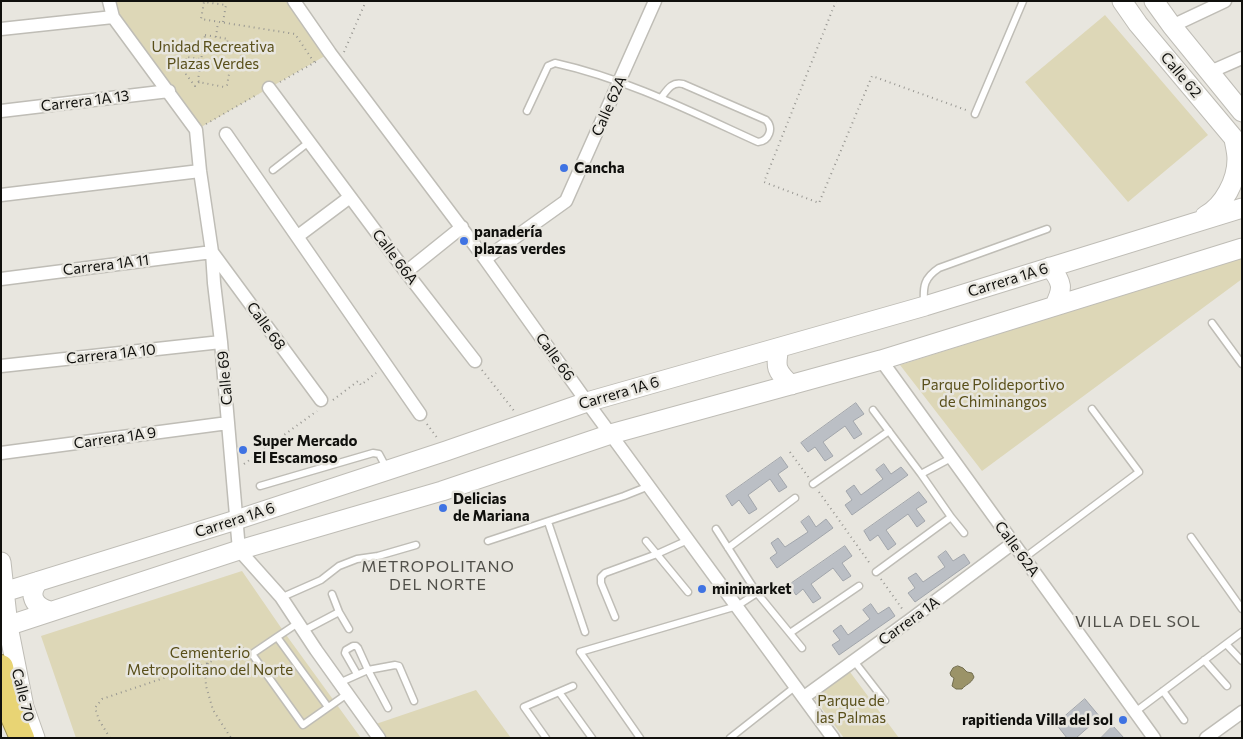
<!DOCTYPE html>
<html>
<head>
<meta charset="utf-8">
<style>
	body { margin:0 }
	#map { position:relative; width:1243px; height:739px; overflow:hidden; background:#e8e6df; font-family:Commissioner,sans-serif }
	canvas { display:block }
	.frame { position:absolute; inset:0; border:2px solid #10100d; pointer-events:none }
</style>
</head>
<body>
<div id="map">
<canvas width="1243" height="739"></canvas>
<div class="frame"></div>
</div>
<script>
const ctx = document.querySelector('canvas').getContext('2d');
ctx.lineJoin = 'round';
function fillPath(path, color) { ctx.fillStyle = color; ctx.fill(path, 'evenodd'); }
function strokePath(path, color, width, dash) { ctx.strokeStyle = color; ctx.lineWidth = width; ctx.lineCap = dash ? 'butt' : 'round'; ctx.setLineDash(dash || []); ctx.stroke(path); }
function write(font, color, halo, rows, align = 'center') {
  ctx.font = font + ' Commissioner,sans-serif'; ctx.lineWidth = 5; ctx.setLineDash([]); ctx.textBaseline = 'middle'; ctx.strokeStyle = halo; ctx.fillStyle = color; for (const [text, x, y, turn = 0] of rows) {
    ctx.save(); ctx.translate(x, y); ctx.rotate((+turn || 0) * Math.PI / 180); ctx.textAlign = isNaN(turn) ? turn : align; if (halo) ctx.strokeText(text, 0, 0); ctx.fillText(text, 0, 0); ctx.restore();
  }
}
fillPath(new Path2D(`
	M 109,1 L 294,1 L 330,53 L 196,130 Z
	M 1105,15 L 1208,135 L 1128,202 L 1025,82 Z
	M 1242,257 L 1242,279 L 982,471 L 900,365 Z
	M 242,571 L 284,632 L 361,738 L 76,738 L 41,636 Z
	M 850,672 L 899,738 L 844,738 L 814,698 Z
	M 476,690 L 511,738 L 379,738 L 370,726 Z`), '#ddd7b7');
const water = new Path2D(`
	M 958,666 L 963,668 L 967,672 L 972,673 L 974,677 C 971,684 966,684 962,689 L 956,689 L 952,686 L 954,678 L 951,676 L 950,673 L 953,668 Z`);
fillPath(water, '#9b9368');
strokePath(water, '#716c4d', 1);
const building = new Path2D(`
	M 856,403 L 864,414 L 853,421 L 862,434 L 854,439 L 845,426 L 823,442 L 833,456 L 825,461 L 815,447 L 808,452 L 801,443 Z
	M 781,457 L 788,467 L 778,474 L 787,487 L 779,492 L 770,479 L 748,495 L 757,509 L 749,514 L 739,500 L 732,506 L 726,496 Z
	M 884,464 L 891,474 L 901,467 L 908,475 L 852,515 L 845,505 L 852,500 L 846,491 L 854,485 L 861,495 L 883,479 L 876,470 Z
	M 919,492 L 927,502 L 916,509 L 925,521 L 917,527 L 908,514 L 886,530 L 896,544 L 888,550 L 878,535 L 870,541 L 864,531 Z
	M 809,516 L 816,527 L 826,519 L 833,528 L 777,568 L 770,558 L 777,553 L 771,543 L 778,538 L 785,547 L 808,532 L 801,522 Z
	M 845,546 L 852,556 L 842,563 L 851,576 L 843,581 L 833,568 L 811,584 L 821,598 L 813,603 L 803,589 L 796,595 L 789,585 Z
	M 946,551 L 953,561 L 964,554 L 970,563 L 915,602 L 908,593 L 915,588 L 908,578 L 916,573 L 923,582 L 945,567 L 938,557 Z
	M 871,604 L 878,614 L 889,607 L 895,616 L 839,655 L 832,645 L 840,640 L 833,631 L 841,625 L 848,635 L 870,619 L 863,610 Z
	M 1085,699 L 1100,717 L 1076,738 L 1067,738 L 1056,724 Z
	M 1113,726 L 1124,738 L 1101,738 Z`);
fillPath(building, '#bbbfc5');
strokePath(building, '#a1a5ab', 1);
const lane = new Path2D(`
	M 527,111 L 548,66 L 555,63 C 627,79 692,112 758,142 C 769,141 774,128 766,120 L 683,84 C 672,81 667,90 661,98
	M 975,114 L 1023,1
	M 273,170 L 309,142
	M 924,303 C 923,286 924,278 939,268 L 1047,229
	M 1212,323 L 1242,364
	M 873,410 L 921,474 L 951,517 L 876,572
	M 921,474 L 951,458
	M 813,484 L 889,431
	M 260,486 L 373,453 L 379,454 L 387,469
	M 951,517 L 964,533
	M 548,522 L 585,632
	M 716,529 L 757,593 L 802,648
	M 1191,537 L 1242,609
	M 488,541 L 624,496 L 649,486
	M 646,541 L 688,592
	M 728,548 L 795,498
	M 1024,558 L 1139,472 L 1092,409
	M 332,594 L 339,612 L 349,629
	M 287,595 L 321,580 L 339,566 L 357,559 L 378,556 L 416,545
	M 615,617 L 601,583 L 601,577 L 605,573 L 657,554 L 688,540
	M 298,623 L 277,637 L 252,654 L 303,725 L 347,694
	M 303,631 L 339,612
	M 790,633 L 859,586
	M 277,637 L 328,707
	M 1226,644 L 1242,661
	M 1204,660 L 1227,686
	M 854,661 L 885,701
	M 357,674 L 345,653 L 346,650 L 353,646 L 356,646 L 358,648 L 368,670 L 395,665 L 399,666 L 414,701
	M 339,683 L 368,670 L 388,708
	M 1163,691 L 1184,720
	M 559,692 L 573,686
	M 1135,712 L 1242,632
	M 546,738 L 524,707 L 559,692 L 592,738
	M 640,738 L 580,652 L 737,606 L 757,593
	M 730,738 L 796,686`);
const street = new Path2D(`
	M 109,1 L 113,17 L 196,130 L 200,171 L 212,252 L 214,283 L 221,342 L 239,550 L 281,597 L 316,650 L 379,738
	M 294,1 L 330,53 L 485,259 L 587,402 L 833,738
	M 1172,26 L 1225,1
	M 1,29 L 113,17
	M 1210,72 L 1242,58
	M 269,88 L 406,272 L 475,361
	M 1,111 L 169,91
	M 226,134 L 420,414
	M 1,195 L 200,171
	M 298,236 L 350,197
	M 485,259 L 566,201 L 655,1
	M 406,272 L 462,227
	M 1,279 L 212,252 L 321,400
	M 881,360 L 1154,738
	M 1,366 L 221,342
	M 1,453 L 228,423
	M 804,697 L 910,620 L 1013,543
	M 1206,738 L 1242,712`);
const secondary = new Path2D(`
	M 1122,1 L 1138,24 L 1242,148
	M 1154,1 L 1172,26 L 1242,112
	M 1205,216 C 1224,206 1237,180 1237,159 C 1237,152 1235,145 1234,139
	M 1050,267 C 1063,283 1063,288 1055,305
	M 779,348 C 775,367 776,371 791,385
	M 1,562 L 8,626 L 24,707 L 35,738
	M 39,581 C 27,594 34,607 50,611
	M 1,593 L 236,520 L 446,451 L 587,402 L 925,306 L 1242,208
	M 1,628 L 239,550 L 442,491 L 611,434 L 881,360 L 1242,248`);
const highway = new Path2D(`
	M 1,667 L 10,710 L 22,738`);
strokePath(lane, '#bfbdb6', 9);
strokePath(street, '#bfbdb6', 15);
strokePath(secondary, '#bfbdb6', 21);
strokePath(highway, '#9c8f50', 26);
strokePath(new Path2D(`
	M 836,1 L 764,182 L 819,203 L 872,76 L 966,110
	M 223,22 L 226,5 L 204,2 L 201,19 L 295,34 L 314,62
	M 205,35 L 228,39 L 225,52 L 231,53 L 236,51 L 241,55 L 242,61 L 240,64 L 235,66 L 231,64 L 227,85 L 224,87 L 199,82 L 198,80 Z
	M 216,37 L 218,22
	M 344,52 L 366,1
	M 199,82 L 195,86 L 186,74 L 186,57 L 200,59
	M 280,82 L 319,60
	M 206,124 L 258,94
	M 482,370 L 515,412
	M 333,400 L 358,381 L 361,385 L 376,373
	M 427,424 L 438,439
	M 790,452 L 809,478
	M 244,464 L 317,411
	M 819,492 L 871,565
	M 881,579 L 903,610
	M 208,663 L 205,670 L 206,686 L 213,710 L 231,738
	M 110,738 L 99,720 L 95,708 L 102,699 L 208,663 L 219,657 L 245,648`), '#979691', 2, [1, 4]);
strokePath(lane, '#fff', 6);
strokePath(street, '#fff', 12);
strokePath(secondary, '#fff', 19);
strokePath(highway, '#e8d474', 24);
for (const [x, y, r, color] of [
	[564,168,5,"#3f73e3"],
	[464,241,5,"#3f73e3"],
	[243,450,5,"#3f73e3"],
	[443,508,5,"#3f73e3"],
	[702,589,5,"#3f73e3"],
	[1123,720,5,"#3f73e3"]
]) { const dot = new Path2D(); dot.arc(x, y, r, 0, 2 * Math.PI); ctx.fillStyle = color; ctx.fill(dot); strokePath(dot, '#e8e6df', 2); }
write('15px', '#594f1a', '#e8e6df', [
	["Unidad Recreativa",213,47],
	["Plazas Verdes",213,64],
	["Parque Polideportivo",993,385],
	["de Chiminangos",993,402],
	["Cementerio",210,653],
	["Metropolitano del Norte",210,670],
	["Parque de",851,701],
	["las Palmas",851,718]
]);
write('15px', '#10100d', '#e8e6df', [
	["Calle 62",1181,75,50],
	["Carrera 1A 13",85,101,-7],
	["Calle 62A",609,106,-66],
	["Calle 66A",395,257,53],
	["Carrera 1A 11",106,265,-7],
	["Carrera 1A 6",1008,280,-17],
	["Calle 68",266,326,54],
	["Carrera 1A 10",111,354,-6],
	["Calle 66",555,357,54],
	["Calle 69",225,378,-95],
	["Carrera 1A 6",619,393,-16],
	["Carrera 1A 9",115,438,-8],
	["Carrera 1A 6",235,520,-18],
	["Calle 62A",1017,549,54],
	["Carrera 1A",909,621,-36],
	["Calle 70",23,695,76]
]);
write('bold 15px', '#10100d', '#e8e6df', [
	["Cancha",574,168],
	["panadería",474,232],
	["plazas verdes",474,249],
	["Super Mercado",253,441],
	["El Escamoso",253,458],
	["Delicias",453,499],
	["de Mariana",453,516],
	["minimarket",712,589],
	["rapitienda Villa del sol",1113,720,"right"]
], 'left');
ctx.letterSpacing = '1px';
write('16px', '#51504a', '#e8e6df', [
	["METROPOLITANO",438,567],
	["DEL NORTE",438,585],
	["VILLA DEL SOL",1138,622]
]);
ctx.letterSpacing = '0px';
</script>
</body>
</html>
